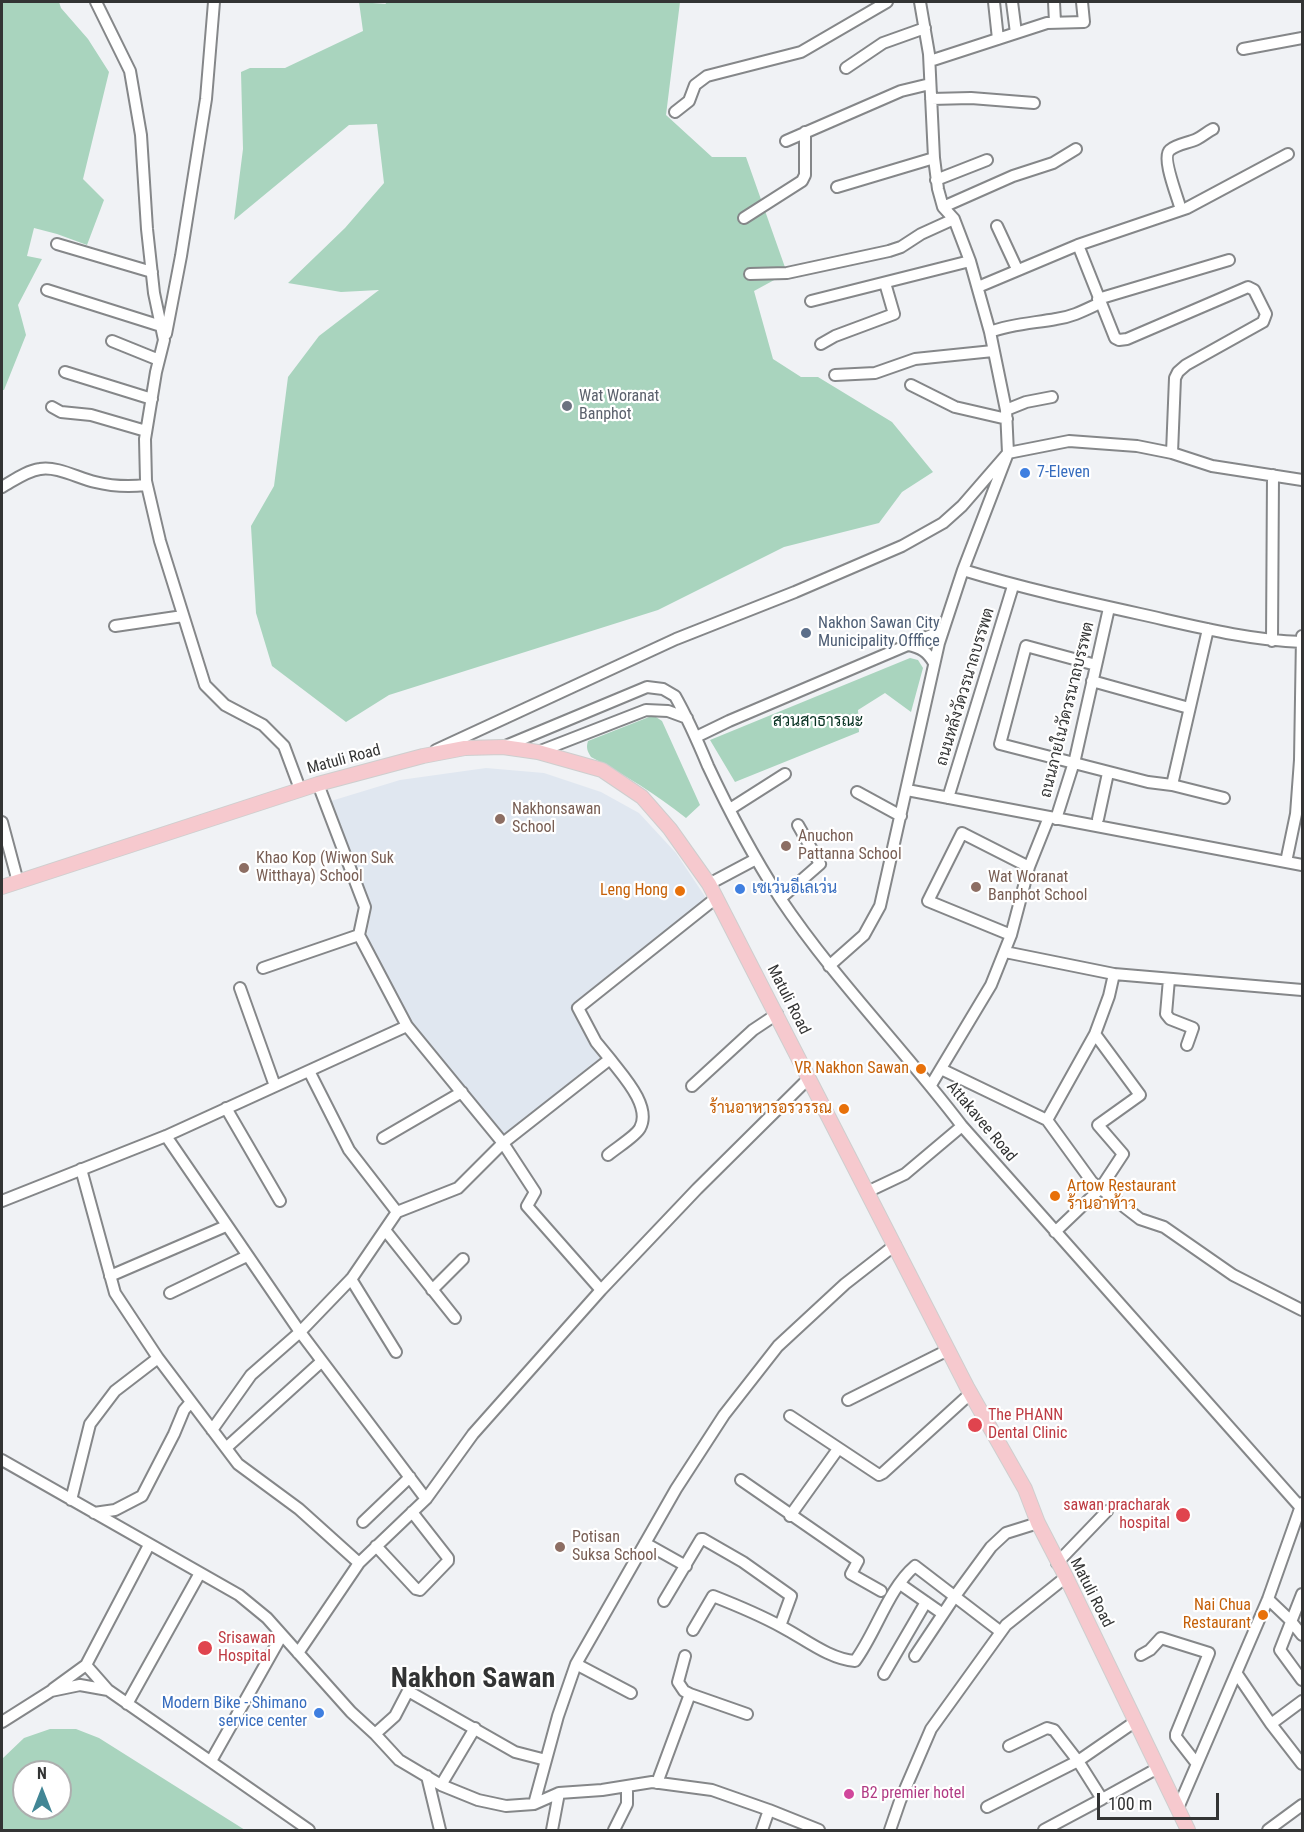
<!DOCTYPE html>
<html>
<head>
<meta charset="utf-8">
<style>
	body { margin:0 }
	#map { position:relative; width:1304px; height:1832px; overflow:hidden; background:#f0f2f5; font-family:"Roboto Condensed",sans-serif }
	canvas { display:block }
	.frame { position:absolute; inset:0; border:3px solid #333434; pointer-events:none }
	.north { position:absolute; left:12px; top:1760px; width:60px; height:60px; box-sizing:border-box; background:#fff; border:2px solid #adaeae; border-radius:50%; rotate:0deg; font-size:16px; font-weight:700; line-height:24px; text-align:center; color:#333434 }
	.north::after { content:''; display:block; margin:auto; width:21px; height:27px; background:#428695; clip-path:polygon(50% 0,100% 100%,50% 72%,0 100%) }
	.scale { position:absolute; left:1097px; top:1793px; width:122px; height:27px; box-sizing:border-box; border:3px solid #333434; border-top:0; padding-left:8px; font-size:18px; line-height:21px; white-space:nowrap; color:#333434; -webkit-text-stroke:4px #fff; paint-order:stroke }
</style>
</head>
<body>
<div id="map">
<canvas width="1304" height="1832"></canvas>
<div class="frame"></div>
<div class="north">N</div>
<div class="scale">100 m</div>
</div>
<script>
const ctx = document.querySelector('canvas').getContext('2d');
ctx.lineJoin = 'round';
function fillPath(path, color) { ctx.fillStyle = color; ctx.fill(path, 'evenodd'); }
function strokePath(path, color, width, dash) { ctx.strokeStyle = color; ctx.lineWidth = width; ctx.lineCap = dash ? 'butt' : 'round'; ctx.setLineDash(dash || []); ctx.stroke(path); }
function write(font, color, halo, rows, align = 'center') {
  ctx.font = font + ' "Roboto Condensed",Sarabun,sans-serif'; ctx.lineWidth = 4.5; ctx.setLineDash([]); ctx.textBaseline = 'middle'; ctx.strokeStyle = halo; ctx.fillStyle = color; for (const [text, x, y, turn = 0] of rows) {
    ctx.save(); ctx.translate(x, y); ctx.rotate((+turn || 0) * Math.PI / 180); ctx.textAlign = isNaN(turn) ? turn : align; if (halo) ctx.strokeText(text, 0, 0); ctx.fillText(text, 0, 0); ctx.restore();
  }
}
fillPath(new Path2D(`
	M 486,768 L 544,773 L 601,792 L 639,813 L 676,853 L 708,901 L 575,1007 L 602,1061 L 503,1140 L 414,1026 L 366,939 L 371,911 L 331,801 L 400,780 Z`), '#e0e7f0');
fillPath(new Path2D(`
	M 2,2 L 59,2 L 61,8 L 88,39 L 109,72 L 83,179 L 104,200 L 87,245 L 57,234 L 34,228 L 27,256 L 42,259 L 18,305 L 26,335 L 4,390 L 2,390 Z
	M 359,2 L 386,4 L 385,2 L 680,2 L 666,115 L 712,157 L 746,157 L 787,273 L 754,291 L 773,359 L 801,377 L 818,377 L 892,422 L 933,472 L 902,492 L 879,523 L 784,547 L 658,610 L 389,695 L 346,722 L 272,666 L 256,613 L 251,526 L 274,486 L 288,377 L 319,336 L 379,290 L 341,292 L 288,283 L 345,228 L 384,183 L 377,124 L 349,125 L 234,220 L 243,149 L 241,72 L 250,68 L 285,68 L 363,31 Z
	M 910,658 L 918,660 L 923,668 L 911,712 L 885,693 L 858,710 L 859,732 L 735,782 L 710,740 Z
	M 649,717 L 656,717 L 662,721 L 700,805 L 686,818 C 656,794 625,775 591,757 C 587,751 586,747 588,741 Z
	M 50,1729 L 76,1729 L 99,1738 L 245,1830 L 2,1830 L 2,1759 L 24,1738 ZM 24,1772 L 60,1772 L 60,1808 L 24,1808 Z`), '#a9d4be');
const minor = new Path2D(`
	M 96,2 L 130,71 L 141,135 L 147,229 L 154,293 L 164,340 L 156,372 L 145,439 L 146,481 L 160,541 L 205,685 L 225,705 L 263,725 L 284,746 L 300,789
	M 994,2 L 998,39
	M 1012,2 L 1016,33
	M 1054,2 L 1055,22
	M 1243,49 L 1302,38
	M 930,61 L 1047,23 L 1084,22 L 1082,2
	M 846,68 L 883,43 L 925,28
	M 931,99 L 971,98 L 1034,103
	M 675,112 L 689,101 L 695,85 L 707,76 L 801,52 L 887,2
	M 786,141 L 901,91 L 930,84
	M 936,180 L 987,160
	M 837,187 L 934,158
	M 943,207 L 1013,176 L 1053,163 L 1076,149
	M 1181,210 C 1178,198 1161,157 1170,150 C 1177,144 1189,143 1197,139 C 1203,136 1207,132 1213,129
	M 744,218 L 802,181 L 805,175 L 805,132
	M 997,226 L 1017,269
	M 57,244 L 152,272
	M 1078,245 L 1115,338 L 1119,340 L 1127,339 L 1248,287 L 1254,290 L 1266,314 L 1263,322 L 1186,365 L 1178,372 L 1175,378 L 1172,453
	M 750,274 L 787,273 L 889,251 L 901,247 L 921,234 L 954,219
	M 978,287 L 1078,245 L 1187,208 L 1288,154
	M 47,290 L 161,326
	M 1098,299 L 1229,260
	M 811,301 L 970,261
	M 990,332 C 1011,324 1034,323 1056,319 C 1072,317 1085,310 1100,303
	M 166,334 L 181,256 L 206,99 L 214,2
	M 112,341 L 159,360
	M 821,344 L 835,336 L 894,314 L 885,283
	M 65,372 L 152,399
	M 835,375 L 875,373 L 915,359 L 993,351
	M 911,385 L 955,407 L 1007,419
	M 52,407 L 61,412 L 91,415 L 146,431
	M 1006,410 L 1026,402 L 1052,397
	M 2,487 C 13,481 26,471 40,469 C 57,466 78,478 95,482 C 111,486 129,487 146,485
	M 963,570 C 1022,588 1081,601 1140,614 C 1194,626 1247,640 1302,642
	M 115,626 L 183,616
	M 1272,641 L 1273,475
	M 908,645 C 921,648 927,651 934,663
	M 1096,665 L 1026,646 L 1000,744 L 1148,782 L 1172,785 L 1208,629
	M 1092,681 L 1189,708
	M 696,737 L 729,721 L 943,630
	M 503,747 L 647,687 L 663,689 L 675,696 C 688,719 698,742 708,766 C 729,811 753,856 780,898 C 834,979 903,1048 962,1126 L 1302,1509
	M 436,750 L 676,639 L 795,592 L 902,546 L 943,523 L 962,506 L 1008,453 L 1069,441 L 1137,446 L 1172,453 L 1212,466 L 1302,480
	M 538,752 L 646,710 L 668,711 L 687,718
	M 318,784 L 365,907 L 359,935 L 407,1026 L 503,1143 L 535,1192 L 527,1206 L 601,1290
	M 1172,785 L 1224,798
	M 907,790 L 1302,865
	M 857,792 L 901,816
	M 948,798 L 1013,586
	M 730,809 L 785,774
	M 1056,819 L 1075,759 L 1109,608
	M 1098,819 L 1108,773
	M 2,822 L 18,882
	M 1286,862 L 1296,814 L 1300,760 L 1302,636
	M 709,884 L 756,859
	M 781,898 L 820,864 L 798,825
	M 1011,935 L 928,901 L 962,833 L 1029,867
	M 1005,952 L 1114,974 L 1302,990
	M 829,966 L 864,935 L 880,906 L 939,643 L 963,570 L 1008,453 L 1006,410 L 990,332 L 970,261 L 954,219 L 943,207 L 938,189 L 934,158 L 929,54 L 920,2
	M 263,968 L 359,935
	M 1169,979 L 1166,1014 L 1170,1019 L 1193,1028 L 1187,1045
	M 240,988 L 275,1086
	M 941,1069 L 1047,1120 L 1092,1182 L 1140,1219 L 1164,1227 L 1233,1275 L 1302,1310
	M 309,1071 L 349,1150 L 397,1212
	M 931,1085 L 991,985 L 1011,935 L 1029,867 L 1049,817
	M 692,1086 L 753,1030 L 777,1014
	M 226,1108 L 280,1201
	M 1047,1120 L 1095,1034
	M 166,1136 L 300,1332 L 426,1499
	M 383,1138 L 462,1092
	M 608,1155 C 616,1148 636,1136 640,1128 C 652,1106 622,1075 610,1059
	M 81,1169 L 115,1293 L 158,1358 L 238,1464 L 299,1509 L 359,1563
	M 867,1192 L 905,1174 L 962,1126
	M 2,1201 L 166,1136 L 407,1026
	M 385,1230 L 455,1318
	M 1055,1232 L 1100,1189 L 1123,1154 L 1098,1125 L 1140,1095 L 1095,1034 L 1109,996 L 1114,974
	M 110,1276 L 226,1226
	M 351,1279 L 396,1352
	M 432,1290 L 463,1259
	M 170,1293 L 247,1256
	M 848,1400 L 948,1350
	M 790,1416 L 879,1475 L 883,1473 L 971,1393
	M 212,1430 L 251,1375 L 300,1332 L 352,1278 L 397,1212 L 458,1188 L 503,1143 L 610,1059 L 596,1042 L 578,1008 L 716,898
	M 226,1448 L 321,1362
	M 2,1460 L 239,1595 L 267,1618 L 351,1712 L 375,1734 L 399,1760 L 441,1785 L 478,1800 L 506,1806 L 534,1804 L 559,1793 L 602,1790 L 652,1782 L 712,1790 L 769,1810 L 819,1830
	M 741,1480 L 858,1561 L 851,1574 L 881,1591
	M 71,1500 L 90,1424 L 115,1391 L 158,1358
	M 94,1513 L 115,1510 L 142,1496 L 174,1434 L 184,1410 L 191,1402
	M 790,1516 L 838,1449
	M 363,1522 L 410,1477
	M 645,1543 L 686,1566
	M 376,1546 L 416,1589 L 420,1590 L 448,1561 L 448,1558 L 412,1512
	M 1057,1563 L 1107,1511
	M 900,1584 L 943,1614
	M 1302,1594 L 1280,1650 L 1302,1680
	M 1268,1599 L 1290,1620 L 1302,1635
	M 664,1601 L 701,1539 L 703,1539 L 743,1562 L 791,1596 L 780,1626
	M 693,1630 L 713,1596 C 736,1605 760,1615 782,1627 C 805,1639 829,1659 855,1661 C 876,1633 888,1589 915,1566 L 1001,1632
	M 298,1653 L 359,1563 L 426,1499 L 473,1434 L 601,1290 L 697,1189 L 809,1078
	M 1141,1655 L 1150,1650 L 1161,1638 L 1209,1653 L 1176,1734 L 1176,1737 L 1197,1764
	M 915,1656 L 955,1596 L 991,1547 L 1006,1533 L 1038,1523
	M 576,1664 L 631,1693
	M 86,1665 L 108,1690
	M 884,1674 L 926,1602
	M 1237,1674 L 1271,1724 L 1302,1764
	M 53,1689 L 86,1665 L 149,1545
	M 690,1694 L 747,1714
	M 127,1704 L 200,1573
	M 2,1722 L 51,1691 L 80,1685 L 108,1690 L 309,1830
	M 1271,1724 L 1302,1701
	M 375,1734 L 395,1716 L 408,1691 L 515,1752 L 546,1760
	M 1009,1746 L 1047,1728 L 1054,1730 L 1078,1761 L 1102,1799 L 1158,1768
	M 211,1761 L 282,1635
	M 427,1776 L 440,1830
	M 657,1783 L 690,1694 L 684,1691 L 678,1682 L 685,1656
	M 441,1785 L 475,1728
	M 534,1804 L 558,1716 L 576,1664 L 676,1489 L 724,1415 L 778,1346 L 845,1284 L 895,1245
	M 987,1807 L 1078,1761 L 1136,1721
	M 1178,1808 L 1268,1599 L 1302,1503
	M 552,1830 L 559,1793
	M 614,1830 L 627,1804 L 627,1786
	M 762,1830 L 769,1810
	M 890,1830 L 900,1801 L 931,1729 L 1006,1625 L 1066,1577
	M 1044,1830 L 1102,1799
	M 1268,1830 L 1302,1805`);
const major = new Path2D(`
	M 2,887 L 318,784 L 423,756 L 465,748 L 503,747 L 538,752 L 602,770 L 642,797 L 670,829 L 709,884 L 967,1387 L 1025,1489 L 1038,1523 L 1066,1577 L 1188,1830`);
strokePath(minor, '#858789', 14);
strokePath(major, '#cecece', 16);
strokePath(minor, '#fff', 10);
strokePath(major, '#f6c9ce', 14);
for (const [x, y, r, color] of [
	[567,406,6,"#6b7280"],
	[1025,473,6,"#3f7fe0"],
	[806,633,6,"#5c6f8a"],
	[500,819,6,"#8d6e63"],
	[786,846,6,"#8d6e63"],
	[244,868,6,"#8d6e63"],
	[976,887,6,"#8d6e63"],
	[740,889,6,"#3f7fe0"],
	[680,891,6,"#e8710a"],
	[921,1069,6,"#e8710a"],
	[844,1109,6,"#e8710a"],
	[1055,1196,6,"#e8710a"],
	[975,1425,8,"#e0444e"],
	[1183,1515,8,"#e0444e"],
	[560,1547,6,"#8d6e63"],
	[1263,1615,6,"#e8710a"],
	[205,1648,8,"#e0444e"],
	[319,1713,6,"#3f7fe0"],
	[849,1794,6,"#d1479c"]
]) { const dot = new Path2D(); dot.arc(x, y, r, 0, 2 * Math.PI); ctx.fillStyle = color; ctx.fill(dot); strokePath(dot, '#fff', 2); }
write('16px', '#5b616d', '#fff', [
	["Wat Woranat",579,397],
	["Banphot",579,415]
], 'left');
write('16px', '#366cbe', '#fff', [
	["7-Eleven",1037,473],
	["เซเว่นอีเลเว่น",752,889],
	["Modern Bike - Shimano",307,1704,"right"],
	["service center",307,1722,"right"]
], 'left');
write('16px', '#4e5e75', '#fff', [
	["Nakhon Sawan City",818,624],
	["Municipality Offfice",818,642]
], 'left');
write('16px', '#333434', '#fff', [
	["ถนนหลังวัดวรนาถบรรพต",966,687,-73],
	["ถนนภายในวัดวรนาถบรรพต",1068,710,-76],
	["Matuli Road",344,760,-15],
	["Matuli Road",788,1000,63],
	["Attakavee Road",981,1122,50],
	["Matuli Road",1091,1593,63]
]);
write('16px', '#083323', '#fff', [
	["สวนสาธารณะ",818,722]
]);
write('16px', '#785e54', '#fff', [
	["Nakhonsawan",512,810],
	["School",512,828],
	["Anuchon",798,837],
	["Pattanna School",798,855],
	["Khao Kop (Wiwon Suk",256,859],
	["Witthaya) School",256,877],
	["Wat Woranat",988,878],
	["Banphot School",988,896],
	["Potisan",572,1538],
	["Suksa School",572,1556]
], 'left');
write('16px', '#c56008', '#fff', [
	["Leng Hong",668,891],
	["VR Nakhon Sawan",909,1069],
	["ร้านอาหารอรวรรณ",832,1109],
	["Artow Restaurant",1067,1187,"left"],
	["ร้านอาท้าว",1067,1205,"left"],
	["Nai Chua",1251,1606],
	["Restaurant",1251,1624]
], 'right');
write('16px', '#be3a42', '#fff', [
	["The PHANN",988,1416],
	["Dental Clinic",988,1434],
	["sawan pracharak",1170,1506,"right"],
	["hospital",1170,1524,"right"],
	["Srisawan",218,1639],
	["Hospital",218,1657]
], 'left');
write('16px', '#b23c85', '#fff', [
	["B2 premier hotel",861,1794]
], 'left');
write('bold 28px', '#333434', '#fff', [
	["Nakhon Sawan",473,1680]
]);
</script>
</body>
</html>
